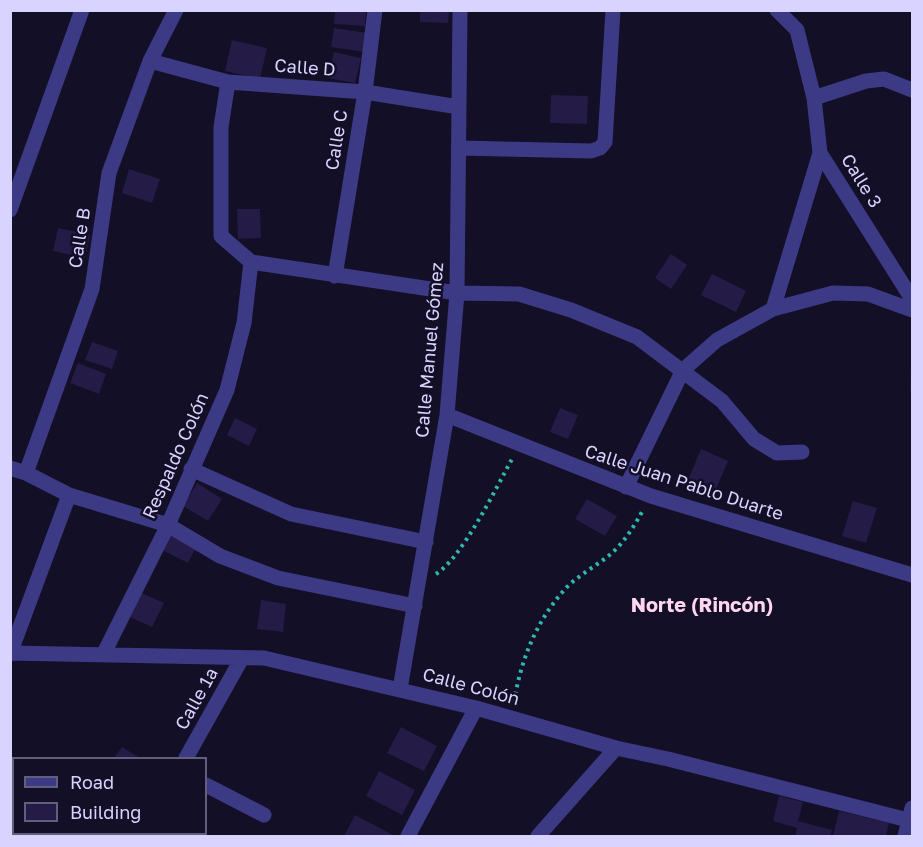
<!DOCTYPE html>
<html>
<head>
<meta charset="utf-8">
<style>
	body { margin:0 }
	#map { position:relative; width:923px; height:847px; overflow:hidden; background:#130f26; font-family:"Golos Text",sans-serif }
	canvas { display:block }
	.frame { position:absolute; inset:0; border:12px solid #d9d4ff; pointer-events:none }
	.legend { position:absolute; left:12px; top:757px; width:195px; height:78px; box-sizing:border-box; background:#130f26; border:2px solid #625e7d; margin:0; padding:8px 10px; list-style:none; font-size:18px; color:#d9d4ff }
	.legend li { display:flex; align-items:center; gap:12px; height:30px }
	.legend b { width:30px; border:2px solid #625e7d }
</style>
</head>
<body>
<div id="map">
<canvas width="923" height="847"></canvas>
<div class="frame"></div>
<ul class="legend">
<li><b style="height:8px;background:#3d3a85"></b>Road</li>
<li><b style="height:16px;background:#241b47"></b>Building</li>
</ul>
</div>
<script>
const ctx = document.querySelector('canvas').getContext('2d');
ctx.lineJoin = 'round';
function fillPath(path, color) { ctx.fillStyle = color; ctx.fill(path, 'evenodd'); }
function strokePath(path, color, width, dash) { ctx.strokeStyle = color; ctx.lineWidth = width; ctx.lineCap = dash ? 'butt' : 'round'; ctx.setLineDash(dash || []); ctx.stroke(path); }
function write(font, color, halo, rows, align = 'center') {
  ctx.font = font + ' "Golos Text",sans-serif'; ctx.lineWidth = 5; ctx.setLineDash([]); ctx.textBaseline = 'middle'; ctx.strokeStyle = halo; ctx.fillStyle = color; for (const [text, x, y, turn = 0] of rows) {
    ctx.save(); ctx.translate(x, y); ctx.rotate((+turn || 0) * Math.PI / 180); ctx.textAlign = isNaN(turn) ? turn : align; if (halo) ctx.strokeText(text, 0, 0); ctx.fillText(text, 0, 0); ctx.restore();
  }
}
fillPath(new Path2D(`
	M 335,10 L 366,10 L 365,26 L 334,24 Z
	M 420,10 L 449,10 L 448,23 L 420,22 Z
	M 334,28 L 368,33 L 365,52 L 331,47 Z
	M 232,40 L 267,48 L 260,79 L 225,71 Z
	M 334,52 L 361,58 L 355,83 L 328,78 Z
	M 551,95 L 588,96 L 587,124 L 550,123 Z
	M 129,169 L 160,179 L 152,203 L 122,193 Z
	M 237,209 L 260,209 L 261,238 L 238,239 Z
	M 58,228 L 90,235 L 85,258 L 53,251 Z
	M 671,254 L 687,265 L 671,289 L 655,278 Z
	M 712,274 L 746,291 L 736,312 L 701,295 Z
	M 92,342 L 118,351 L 112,369 L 85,360 Z
	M 78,363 L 106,374 L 99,394 L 70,383 Z
	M 911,368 L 912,368 L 912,392 L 910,392 Z
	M 560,408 L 578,415 L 568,439 L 550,432 Z
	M 235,418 L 257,429 L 249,446 L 227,435 Z
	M 701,449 L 728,461 L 713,496 L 686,485 Z
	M 197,483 L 222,499 L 208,521 L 183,506 Z
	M 587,499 L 617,516 L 605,536 L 575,519 Z
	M 853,501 L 877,508 L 866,543 L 842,536 Z
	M 172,531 L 198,544 L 188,563 L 162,550 Z
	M 142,593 L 164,603 L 152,627 L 130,617 Z
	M 261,600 L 286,604 L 283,632 L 257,629 Z
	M 401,727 L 437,746 L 424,771 L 387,753 Z
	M 122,747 L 140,758 L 114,758 Z
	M 379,771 L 415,790 L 402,815 L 366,796 Z
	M 779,796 L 803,802 L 798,821 L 832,830 L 830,836 L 795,836 L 797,828 L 773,821 Z
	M 839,811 L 889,823 L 886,836 L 833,836 Z
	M 355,815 L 393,835 L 392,836 L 344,836 Z`), '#241b47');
strokePath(new Path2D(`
	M 436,574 C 462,558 496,488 512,459
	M 514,702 C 521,659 537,619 567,587 C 582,572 603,563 618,547 C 628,536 636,523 643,510`), '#2fb8b0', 4, [3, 4.5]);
strokePath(new Path2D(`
	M 777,10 L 797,30 L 814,98 L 820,153 L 912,299
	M 150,61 L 228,82 L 365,92 L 459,107
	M 228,82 L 221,127 L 221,236 L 251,262 L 457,293 L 519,294 L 571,310 L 637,337 L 722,401 L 754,439 L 777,453 L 802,452
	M 814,98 L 866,81 L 884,79 L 912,90
	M 459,148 L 591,151 L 600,148 L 605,142 L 613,10
	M 10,210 L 82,10
	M 335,276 L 365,92 L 375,10
	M 773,309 L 820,153
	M 447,415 L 651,496 L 912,575
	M 10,468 L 26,473 L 69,495 L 10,654
	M 191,469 L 291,514 L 426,542
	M 26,473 L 92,289 L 109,173 L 150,61 L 176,10
	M 626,487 L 683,370 L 717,340 L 773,309 L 833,293 L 868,294 L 912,310
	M 69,495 L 168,525 L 220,556 L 278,578 L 415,606
	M 10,653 L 264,658 L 476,708 L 616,748 L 668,759 L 912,821
	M 103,655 L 168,525 L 227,390 L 244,323 L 251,262
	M 400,689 L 447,415 L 457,293 L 460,10
	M 186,758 L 242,658
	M 206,785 L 264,815
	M 135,836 L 137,834
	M 408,836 L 476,708
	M 538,836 L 616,748
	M 905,836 L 912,808`), '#3d3a85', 15);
write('18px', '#d9d4ff', '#130f26', [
	["Calle D",305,68,4],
	["Calle C",337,140,-81],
	["Calle 3",861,181,58],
	["Calle B",80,238,-81],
	["Calle Manuel Gómez",430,350,-85],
	["Respaldo Colón",176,456,-66],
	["Calle Juan Pablo Duarte",684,483,18],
	["Calle Colón",471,687,15],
	["Calle 1ª",197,699,-61]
]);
write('bold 20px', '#ffd6f0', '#130f26', [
	["Norte (Rincón)",702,606]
]);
</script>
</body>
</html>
